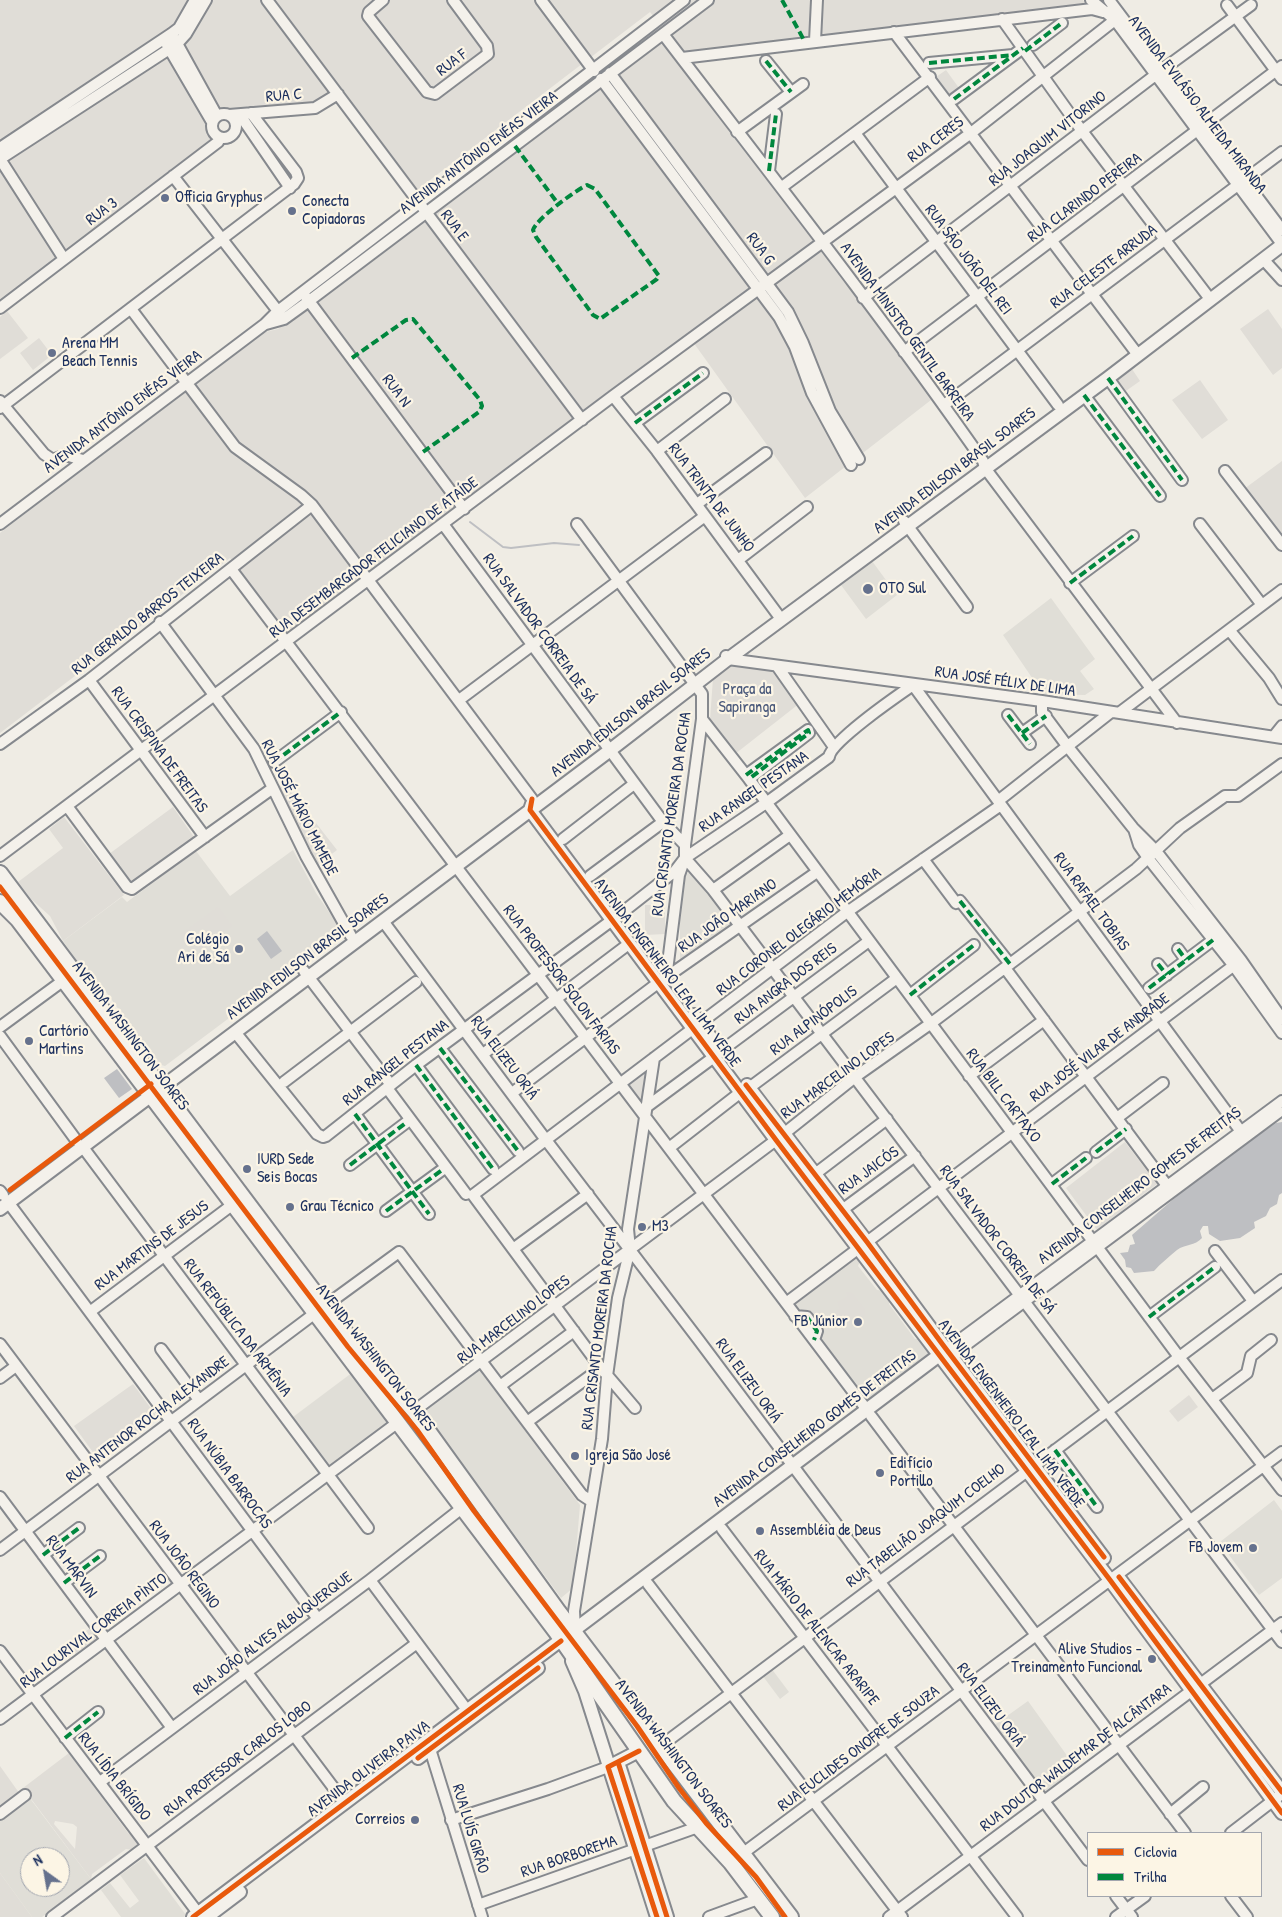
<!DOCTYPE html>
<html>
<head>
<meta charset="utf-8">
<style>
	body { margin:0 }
	#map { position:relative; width:1282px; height:1917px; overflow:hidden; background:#efece4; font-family:"Patrick Hand",sans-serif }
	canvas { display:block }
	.legend { position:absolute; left:1087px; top:1832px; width:175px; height:65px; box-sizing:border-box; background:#fcf5e5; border:1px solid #a2a6af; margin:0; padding:6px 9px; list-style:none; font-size:15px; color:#1b2f5e }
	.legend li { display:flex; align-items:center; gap:10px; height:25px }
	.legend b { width:25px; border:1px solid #a2a6af }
	.north { position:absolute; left:20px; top:1847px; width:50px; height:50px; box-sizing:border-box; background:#fcf5e5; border:1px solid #a2a6af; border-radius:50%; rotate:328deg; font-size:14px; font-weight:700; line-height:20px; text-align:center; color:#1b2f5e }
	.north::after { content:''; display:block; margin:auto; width:18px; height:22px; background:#65718d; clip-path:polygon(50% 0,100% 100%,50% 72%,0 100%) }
</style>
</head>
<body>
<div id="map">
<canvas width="1282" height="1917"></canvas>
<ul class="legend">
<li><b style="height:6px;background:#e8590c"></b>Ciclovia</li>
<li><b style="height:6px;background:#00873e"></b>Trilha</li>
</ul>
<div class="north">N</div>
</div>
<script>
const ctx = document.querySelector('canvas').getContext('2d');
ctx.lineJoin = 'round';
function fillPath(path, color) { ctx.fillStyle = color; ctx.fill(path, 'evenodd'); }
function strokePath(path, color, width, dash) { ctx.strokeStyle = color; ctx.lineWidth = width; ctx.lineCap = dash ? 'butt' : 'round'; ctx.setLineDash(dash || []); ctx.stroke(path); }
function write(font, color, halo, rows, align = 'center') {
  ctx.font = font + ' "Patrick Hand",sans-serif'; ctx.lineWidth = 4.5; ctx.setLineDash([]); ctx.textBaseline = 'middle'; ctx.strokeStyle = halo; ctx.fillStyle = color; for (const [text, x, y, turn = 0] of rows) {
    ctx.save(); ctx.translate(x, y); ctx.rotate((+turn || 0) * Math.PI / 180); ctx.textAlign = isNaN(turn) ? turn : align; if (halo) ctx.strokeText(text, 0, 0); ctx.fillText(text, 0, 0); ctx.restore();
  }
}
fillPath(new Path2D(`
	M 872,561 L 897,595 L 866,619 L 841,585 Z
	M 1051,598 L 1095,659 L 1080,671 L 1094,689 L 1085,695 L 1043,694 L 1003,635 Z
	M 293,850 L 316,893 L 340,928 L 340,935 L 165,1066 L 158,1064 L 104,989 L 98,993 L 63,941 L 122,897 L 127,902 L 196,851 L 230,896 Z
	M 690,872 L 731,925 L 682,962 L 680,961 L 680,907 L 683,880 L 684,875 Z
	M 858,1252 L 862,1257 L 858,1266 L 877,1290 L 887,1291 L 890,1294 L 889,1304 L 915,1339 L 921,1339 L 931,1352 L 929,1360 L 871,1401 L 865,1400 L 791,1302 Z
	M 479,1369 L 580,1505 L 573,1588 L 561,1598 L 423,1410 Z
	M 353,1372 L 390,1423 L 331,1467 L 293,1417 Z
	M 1274,1500 L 1282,1511 L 1282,1578 L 1259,1595 L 1223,1547 L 1220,1550 L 1216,1545 Z
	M 771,1668 L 789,1692 L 780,1699 L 762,1675 Z
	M 1028,1701 L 1078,1771 L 1044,1796 L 993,1726 Z
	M 29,1797 L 91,1879 L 42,1917 L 32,1917 L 0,1873 L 0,1819 ZM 30,1857 L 60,1857 L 60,1887 L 30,1887 Z
	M 144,1858 L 186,1915 L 184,1917 L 121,1917 L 101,1890 L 110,1883 L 130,1908 L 139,1901 L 120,1875 Z`), '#e0ded7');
fillPath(new Path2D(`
	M 0,0 L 1083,0 L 1085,3 L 684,55 L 650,12 L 417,190 L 338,87 L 315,104 L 218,109 L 207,121 L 212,138 L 0,299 L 0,167 L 8,161 L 0,150 Z
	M 662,37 L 815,240 L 931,400 L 805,498 L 688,335 L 289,634 L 230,558 L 0,733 L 0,533 L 257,334 L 278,329 Z
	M 946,70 L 959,88 L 950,95 L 936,77 Z
	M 1268,309 L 1282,329 L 1282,368 L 1273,375 L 1240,329 Z
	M 7,311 L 28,338 L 0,359 L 0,317 Z
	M 39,338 L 52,355 L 33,370 L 20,353 Z
	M 1132,369 L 1140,381 L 1123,393 L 1115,382 Z
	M 1200,380 L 1228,420 L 1202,439 L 1172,400 Z
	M 1282,461 L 1282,539 L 1244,489 Z
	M 737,661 L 777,672 L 800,703 L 735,754 L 710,720 L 713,678 Z
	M 284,782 L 337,850 L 316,866 L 279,785 Z
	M 173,807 L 194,837 L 130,883 L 109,854 Z
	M 64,817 L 124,895 L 63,941 L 50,916 L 31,899 L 18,882 L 63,848 L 49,829 Z
	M 645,905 L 665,905 L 665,934 L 645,935 Z
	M 218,907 L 232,926 L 195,953 L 181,934 Z
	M 648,1068 L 642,1105 L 626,1084 Z
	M 1125,1142 L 1157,1184 L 1097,1230 L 1066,1188 Z
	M 846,1292 L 851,1292 L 865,1310 L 865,1315 L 849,1323 L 843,1319 L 834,1320 L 833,1318 L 839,1308 L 837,1302 L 847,1297 Z
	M 133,1384 L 158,1418 L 100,1462 L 74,1426 Z
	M 1189,1395 L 1198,1407 L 1178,1422 L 1169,1411 Z
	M 89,1629 L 96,1639 L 75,1654 L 68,1643 Z
	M 69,1753 L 128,1833 L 134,1836 L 140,1843 L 133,1850 L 126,1849 L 92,1874 L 91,1879 L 23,1788 ZM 55,1821 L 73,1824 L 77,1827 L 75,1849 L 54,1824 Z
	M 0,1766 L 22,1797 L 0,1813 Z
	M 0,1873 L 32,1917 L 0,1917 Z`), '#e0ddd7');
fillPath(new Path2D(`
	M 267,931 L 282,951 L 271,959 L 257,939 Z
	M 117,1069 L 132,1089 L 119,1098 L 104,1078 Z
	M 1282,1122 L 1282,1193 L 1279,1195 L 1277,1204 L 1270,1208 L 1266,1216 L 1254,1222 L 1255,1228 L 1240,1238 L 1220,1241 L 1209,1234 L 1208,1226 L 1203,1226 L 1200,1231 L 1202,1238 C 1195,1246 1185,1244 1177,1250 C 1169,1257 1161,1263 1154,1271 L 1134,1273 L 1131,1268 L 1126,1267 L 1125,1260 L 1120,1253 L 1128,1252 L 1130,1245 L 1135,1244 L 1132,1235 L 1192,1183 L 1232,1155 L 1246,1143 L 1276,1123 Z`), '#bebfc2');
strokePath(new Path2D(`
	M 470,522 L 503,547 L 511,548 L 554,543 L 579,545`), '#bebfc2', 2);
const minor = new Path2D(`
	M 267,0 L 582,420
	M 383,0 L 369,12 L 368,16 L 427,92 L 435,94 L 488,54 L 487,46 L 453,0
	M 541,0 L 594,71
	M 1091,0 L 1115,20 L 1282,244
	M 1109,0 L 1282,230
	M 1227,5 L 1282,79
	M 1002,19 L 1082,131 L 1210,299
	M 894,32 L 1138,355
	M 663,34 C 771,175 881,315 983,461 L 985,468 L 1177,723
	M 174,38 L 217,116
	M 815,41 L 817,0
	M 167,45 L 212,122
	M 1033,45 L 1062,23
	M 682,58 L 1092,9 L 1103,12 L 1116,11
	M 766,61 L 791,92
	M 929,63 L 1013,55
	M 610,73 L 788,312 L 803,343 L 830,411 L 859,459
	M 601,79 L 779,317 L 795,347 L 812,393 L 851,465
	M 954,99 L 1023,48
	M212 126a12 12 0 1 1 24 0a12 12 0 1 1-24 0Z
	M 229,115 L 315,108 L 338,94
	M 240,115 L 290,188
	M 737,132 L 803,84
	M 855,133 L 1058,405
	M 0,148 L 171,34 L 179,28 L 195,0
	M 0,159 L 177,44 L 186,34 L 206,0
	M 0,159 L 64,259
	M 769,171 L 776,114
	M 173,176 L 281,315
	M 782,187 L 930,77
	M 1263,259 L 1282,280
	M 306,297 L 464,509
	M 863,298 L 1162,70 L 1251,5
	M 0,308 L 218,142 L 220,138
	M 131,309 L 235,447 L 301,495 L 312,505 L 532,799
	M 266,324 L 284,319 L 309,301 L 708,0
	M 904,352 L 1282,66
	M 1108,378 L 1182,480
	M 1084,395 L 1160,496
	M 613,396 L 657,451 L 781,619
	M 0,401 L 44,454 L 53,460 L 65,455 L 83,460
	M 944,405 L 1282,152
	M 0,408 L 294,184 L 298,178 L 296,172 L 251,113
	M 635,423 L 703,373
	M 657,451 L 725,399
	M 1225,471 L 1282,545
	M 697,504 L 766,453
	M 904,521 L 967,607
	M 0,524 L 265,324 L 278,311 L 684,0
	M 443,524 L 663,822 L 685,845
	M 577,524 L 702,694 L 702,719 L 685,845 L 685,858 L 679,875 L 666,979
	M 1200,524 L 1262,605
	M 738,560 L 807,507
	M 231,569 L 867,1410
	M 1070,583 L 1133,536
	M 160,622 L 254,749 L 306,856 L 351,936
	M 1230,631 L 1269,678 L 1282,699
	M 726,656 L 728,659 L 1042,701 L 1282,738
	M 777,666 L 834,747
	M 89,680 L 205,837
	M 459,700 L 705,516
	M 1042,701 L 1042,712 L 1068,747 L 1133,828 L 1156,851 L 1241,960 L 1282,1019
	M 1119,713 L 1282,590
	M 1008,715 L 1030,744
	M 702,719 L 749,779 L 1179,1357 L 1282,1490
	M 1022,733 L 1046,716
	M 1274,736 L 1282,726
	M 0,744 L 89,680 L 312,505
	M 274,762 L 341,712
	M 746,775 L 808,730 L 809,733 L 749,779
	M 998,801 L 1111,712
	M 67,806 L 127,887 L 132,889 L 273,788
	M 1134,829 L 1139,845 L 1148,858 L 1234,966 L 1282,1033
	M 563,839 L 634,784
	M 0,856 L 613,396 L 971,133 L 1111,23 L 1122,18
	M 685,858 L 713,890 L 1282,1642
	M 923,859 L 956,903 L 960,901 L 1010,964
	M 590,876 L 663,822
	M 713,890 L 790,835
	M 383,921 L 546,1140 L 698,1339 L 1088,1860
	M 1178,949 L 1186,960
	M 1158,964 L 1167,975
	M 1005,968 L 1171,1191
	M 304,971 L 391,1085
	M 1149,988 L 1213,940
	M 910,995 L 974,945
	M 0,1027 L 64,980
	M 235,1032 L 317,1134 L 323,1137 L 326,1136 L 416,1065 L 619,915 L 675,871 L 685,858 L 766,803 L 829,757 C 830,742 897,696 913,685 L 1245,1137
	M 0,1036 L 76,1140
	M 440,1048 L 518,1151
	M 721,1051 L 869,941
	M 483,1054 L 630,943
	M 416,1065 L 493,1169
	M 969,1076 L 1044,1020
	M 284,1082 L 416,982
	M 387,1088 L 466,1194
	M 749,1088 L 897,978
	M 512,1093 L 658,983 L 817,872
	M 645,1108 L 714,1057
	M 355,1114 L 429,1214
	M 1117,1118 L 1163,1083
	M 82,1146 L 368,1528
	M 669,1148 L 741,1092
	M 1096,1152 L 1126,1129
	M 350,1165 L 407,1122
	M 815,1174 L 887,1119
	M 1052,1184 L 1086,1158
	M 0,1191 L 3,1195
	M 8,1202 L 318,1619
	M 842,1210 L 915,1156
	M 386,1211 L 442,1170
	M 513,1249 L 588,1194
	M 1215,1251 L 1253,1301
	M 786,1303 L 1241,960
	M 325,1306 L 399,1252 L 582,1495 L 591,1501
	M 91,1311 L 232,1205
	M 795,1316 L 807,1317 L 817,1331 L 814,1340
	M 1149,1317 L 1215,1267
	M 0,1344 L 345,1803
	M 161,1349 L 199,1400
	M 946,1350 L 1282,1101
	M 951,1356 L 1279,1112
	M 0,1378 L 16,1366
	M 500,1386 L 574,1331
	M 1212,1399 L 1247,1373 L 1251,1356 L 1271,1340
	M 635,1408 L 601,1368 L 473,1195 L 847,912 L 1001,805
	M 414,1411 L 776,1140 L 855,1077 L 930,1024 L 1079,912 L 1136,869 L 1180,828 L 1225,796 L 1238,796 L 1282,764
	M 871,1416 L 1185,1833
	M 527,1422 L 601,1368
	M 1055,1450 L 1097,1507
	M 0,1497 L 172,1728
	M 722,1529 L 1017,1917
	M 0,1550 L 314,1314
	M 43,1555 L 79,1528
	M 370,1580 L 467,1710
	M 64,1583 L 100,1556
	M 648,1584 L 902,1917
	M 575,1631 L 574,1611 L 602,1439 L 607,1376 L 618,1298 L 630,1249 L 628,1229 L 654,1058
	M 0,1651 L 198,1913 L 205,1916
	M 0,1719 L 397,1423
	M 65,1738 L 98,1712
	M 662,1745 L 1282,1280
	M 430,1749 L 482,1917
	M 100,1782 L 370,1580 L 462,1508
	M 0,1814 L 25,1795
	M 1170,1814 L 1203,1787
	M 451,1820 L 548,1789 L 608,1767
	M 1231,1833 L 1279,1796
	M 742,1854 L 1282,1452
	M 1116,1896 L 1132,1917
	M 1231,1896 L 1247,1917
	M 478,1905 L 698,1827
	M 52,1917 L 417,1643
	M 709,1917 L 758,1899
	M 889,1917 L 1282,1623
	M 1116,1917 L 1145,1896`);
const major = new Path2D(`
	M 532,804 L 530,810 L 776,1140 L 1110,1580 L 1282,1813
	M 694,1015 L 721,1051
	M 747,1085 L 867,1242 L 943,1345 L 1104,1558
	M 0,1209 L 609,751 L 728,659 L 1108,378 L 1282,245
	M 1119,1578 L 1282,1792
	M 572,1661 L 585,1691 L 657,1917
	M 418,1758 L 538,1668
	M 618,1762 L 667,1917
	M 610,1766 L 639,1751
	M 193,1917 L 946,1350
	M 207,1917 L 240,1892`);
const highway = new Path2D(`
	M 0,873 L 325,1306 L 360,1350 L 414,1411 L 559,1612 L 791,1917
	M 0,902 L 18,920 L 556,1632 L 674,1801 L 731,1863 L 772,1917`);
strokePath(minor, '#86898e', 14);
strokePath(major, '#86898e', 16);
strokePath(highway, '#86898e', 18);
strokePath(minor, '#f4f1eb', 10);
strokePath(major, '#f4f1eb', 12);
strokePath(highway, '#f4f1eb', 14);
strokePath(new Path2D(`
	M 782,0 L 805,42
	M 1025,51 L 1062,23
	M 766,61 L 791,92
	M 929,63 L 1013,55
	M 954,99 L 1023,48
	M 515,146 L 559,205
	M 769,171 L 776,114
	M 587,185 L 595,189 L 659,276 L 657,279 L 600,319 L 593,315 L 536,237 L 533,230 C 536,219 576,190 587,185 Z
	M 352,358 L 406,320 L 413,319 L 480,400 L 482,406 L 479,412 L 423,452
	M 1108,378 L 1182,480
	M 1084,395 L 1160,496
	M 635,423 L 703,373
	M 1070,583 L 1133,536
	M 1008,715 L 1030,744
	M 1022,733 L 1046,716
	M 274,762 L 341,712
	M 746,775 L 808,730 L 809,733 L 749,779
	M 960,901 L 1010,964
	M 1178,949 L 1186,960
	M 1158,964 L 1167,975
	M 1149,988 L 1213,940
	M 910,995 L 974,945
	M 440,1048 L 518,1151
	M 416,1065 L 493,1169
	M 355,1114 L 429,1214
	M 1096,1152 L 1126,1129
	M 350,1165 L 407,1122
	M 1052,1184 L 1086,1158
	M 386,1211 L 442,1170
	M 795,1316 L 807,1317 L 817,1331 L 814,1340
	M 1149,1317 L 1215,1267
	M 1055,1450 L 1097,1507
	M 43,1555 L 79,1528
	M 64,1583 L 100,1556
	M 65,1738 L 98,1712`), '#00873e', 4, [8, 4]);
strokePath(new Path2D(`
	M 532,799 L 530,810 L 776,1140 L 1110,1580 L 1282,1813
	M 0,887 L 348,1347 L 417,1430 L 474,1511 L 637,1726 L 679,1788 L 706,1823 L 756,1877 L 785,1917
	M 746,1085 L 867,1242 L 943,1345 L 1104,1557
	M 10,1190 L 151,1084
	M 1119,1577 L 1282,1792
	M 639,1751 L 608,1767 L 657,1917
	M 418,1758 L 538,1668
	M 618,1762 L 667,1917
	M 193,1917 L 561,1641`), '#e8590c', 5);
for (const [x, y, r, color] of [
	[165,198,5,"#65718d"],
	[292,211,5,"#65718d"],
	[52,353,5,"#65718d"],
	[868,589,6,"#65718d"],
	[239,949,5,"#65718d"],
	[29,1041,5,"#65718d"],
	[247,1169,5,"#65718d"],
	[290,1207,5,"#65718d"],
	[642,1227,5,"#65718d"],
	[858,1322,5,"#65718d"],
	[575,1456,5,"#65718d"],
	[880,1473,5,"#65718d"],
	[760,1531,5,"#65718d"],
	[1253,1548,5,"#65718d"],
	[1152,1659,5,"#65718d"],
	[415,1820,5,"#65718d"]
]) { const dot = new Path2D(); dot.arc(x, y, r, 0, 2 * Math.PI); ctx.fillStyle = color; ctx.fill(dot); strokePath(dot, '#fcf5e5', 2); }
write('16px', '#1b2f5e', '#fcf5e5', [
	["RUA F",452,63,-37],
	["RUA C",284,96,-5],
	["AVENIDA EVILÁSIO ALMEIDA MIRANDA",1197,105,53],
	["RUA JOAQUIM VITORINO",1048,139,-38],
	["RUA CERES",936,140,-37],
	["AVENIDA ANTÔNIO ENÉAS VIEIRA",479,153,-37],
	["RUA CLARINDO PEREIRA",1085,198,-37],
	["RUA 3",102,212,-37],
	["RUA E",454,226,53],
	["RUA G",760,249,53],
	["RUA SÃO JOÃO DEL REI",968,260,53],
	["RUA CELESTE ARRUDA",1104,267,-37],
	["AVENIDA MINISTRO GENTIL BARREIRA",907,332,54],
	["RUA N",396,391,53],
	["AVENIDA ANTÔNIO ENÉAS VIEIRA",123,412,-37],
	["AVENIDA EDILSON BRASIL SOARES",955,471,-37],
	["RUA TRINTA DE JUNHO",711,498,53],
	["RUA DESEMBARGADOR FELICIANO DE ATAÍDE",374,558,-37],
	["RUA GERALDO BARROS TEIXEIRA",148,614,-38],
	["RUA SALVADOR CORREIA DE SÁ",539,629,54],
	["RUA JOSÉ FÉLIX DE LIMA",1005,682,8],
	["AVENIDA EDILSON BRASIL SOARES",631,713,-38],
	["RUA CRISPINA DE FREITAS",159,750,54],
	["RUA RANGEL PESTANA",754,792,-35],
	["RUA JOSÉ MÁRIO MAMEDE",299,808,63],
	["RUA CRISANTO MOREIRA DA ROCHA",672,814,-82],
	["RUA RAFAEL TOBIAS",1091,902,54],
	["RUA JOÃO MARIANO",728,916,-35],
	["RUA CORONEL OLEGÁRIO MEMÓRIA",799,932,-37],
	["AVENIDA EDILSON BRASIL SOARES",308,957,-37],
	["AVENIDA ENGENHEIRO LEAL LIMA VERDE",667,973,53],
	["RUA PROFESSOR SOLON FARIAS",561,980,53],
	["RUA ANGRA DOS REIS",786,984,-37],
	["RUA ALPINÓPOLIS",814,1021,-37],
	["AVENIDA WASHINGTON SOARES",130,1036,53],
	["RUA JOSÉ VILAR DE ANDRADE",1100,1048,-37],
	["RUA ELIZEU ORIÁ",504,1058,53],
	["RUA RANGEL PESTANA",396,1063,-38],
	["RUA MARCELINO LOPES",838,1076,-36],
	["RUA BILL CARTAXO",1003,1096,53],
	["RUA JAICÓS",869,1171,-36],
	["AVENIDA CONSELHEIRO GOMES DE FREITAS",1140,1186,-37],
	["RUA SALVADOR CORREIA DE SÁ",997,1240,53],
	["RUA MARTINS DE JESUS",152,1246,-37],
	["RUA MARCELINO LOPES",514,1320,-37],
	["RUA REPÚBLICA DA ARMÊNIA",237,1328,53],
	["RUA CRISANTO MOREIRA DA ROCHA",600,1328,-83],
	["AVENIDA WASHINGTON SOARES",375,1358,52],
	["RUA ELIZEU ORIÁ",748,1381,54],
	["AVENIDA ENGENHEIRO LEAL LIMA VERDE",1011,1414,53],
	["RUA ANTENOR ROCHA ALEXANDRE",148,1420,-37],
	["AVENIDA CONSELHEIRO GOMES DE FREITAS",815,1429,-37],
	["RUA NÚBIA BARROCAS",229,1474,54],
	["RUA TABELIÃO JOAQUIM COELHO",926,1526,-37],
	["RUA JOÃO REGINO",184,1565,53],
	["RUA MARVIN",71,1567,53],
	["RUA MÁRIO DE ALENCAR ARARIPE",816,1628,52],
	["RUA LOURIVAL CORREIA PÌNTO",94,1631,-37],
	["RUA JOÃO ALVES ALBUQUERQUE",273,1634,-37],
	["RUA ELIZEU ORIÁ",990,1705,53],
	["RUA EUCLIDES ONOFRE DE SOUZA",859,1749,-37],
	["AVENIDA WASHINGTON SOARES",673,1754,53],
	["RUA DOUTOR WALDEMAR DE ALCÂNTARA",1076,1758,-37],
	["RUA PROFESSOR CARLOS LOBO",238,1759,-37],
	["AVENIDA OLIVEIRA PAIVA",369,1769,-37],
	["RUA LÍDIA BRÍGIDO",114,1777,52],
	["RUA LUÍS GIRÃO",470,1829,73],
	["RUA BORBOREMA",569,1857,-19]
]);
write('16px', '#1b2f5e', '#fcf5e5', [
	["Officia Gryphus",175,198],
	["Conecta",302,202],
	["Copiadoras",302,220],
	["Arena MM",62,344],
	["Beach Tennis",62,362],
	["OTO Sul",879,589],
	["Colégio",229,940,"right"],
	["Ari de Sá",229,958,"right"],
	["Cartório",39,1032],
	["Martins",39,1050],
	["IURD Sede",257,1160],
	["Seis Bocas",257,1178],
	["Grau Técnico",300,1207],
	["M3",652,1227],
	["FB Júnior",848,1322,"right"],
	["Igreja São José",585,1456],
	["Edifício",890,1464],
	["Portillo",890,1482],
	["Assembléia de Deus",770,1531],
	["FB Jovem",1243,1548,"right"],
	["Alive Studios -",1142,1650,"right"],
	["Treinamento Funcional",1142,1668,"right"],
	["Correios",405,1820,"right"]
], 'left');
write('16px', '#49587a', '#fcf5e5', [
	["Praça da",747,690],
	["Sapiranga",747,708]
]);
</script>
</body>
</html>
